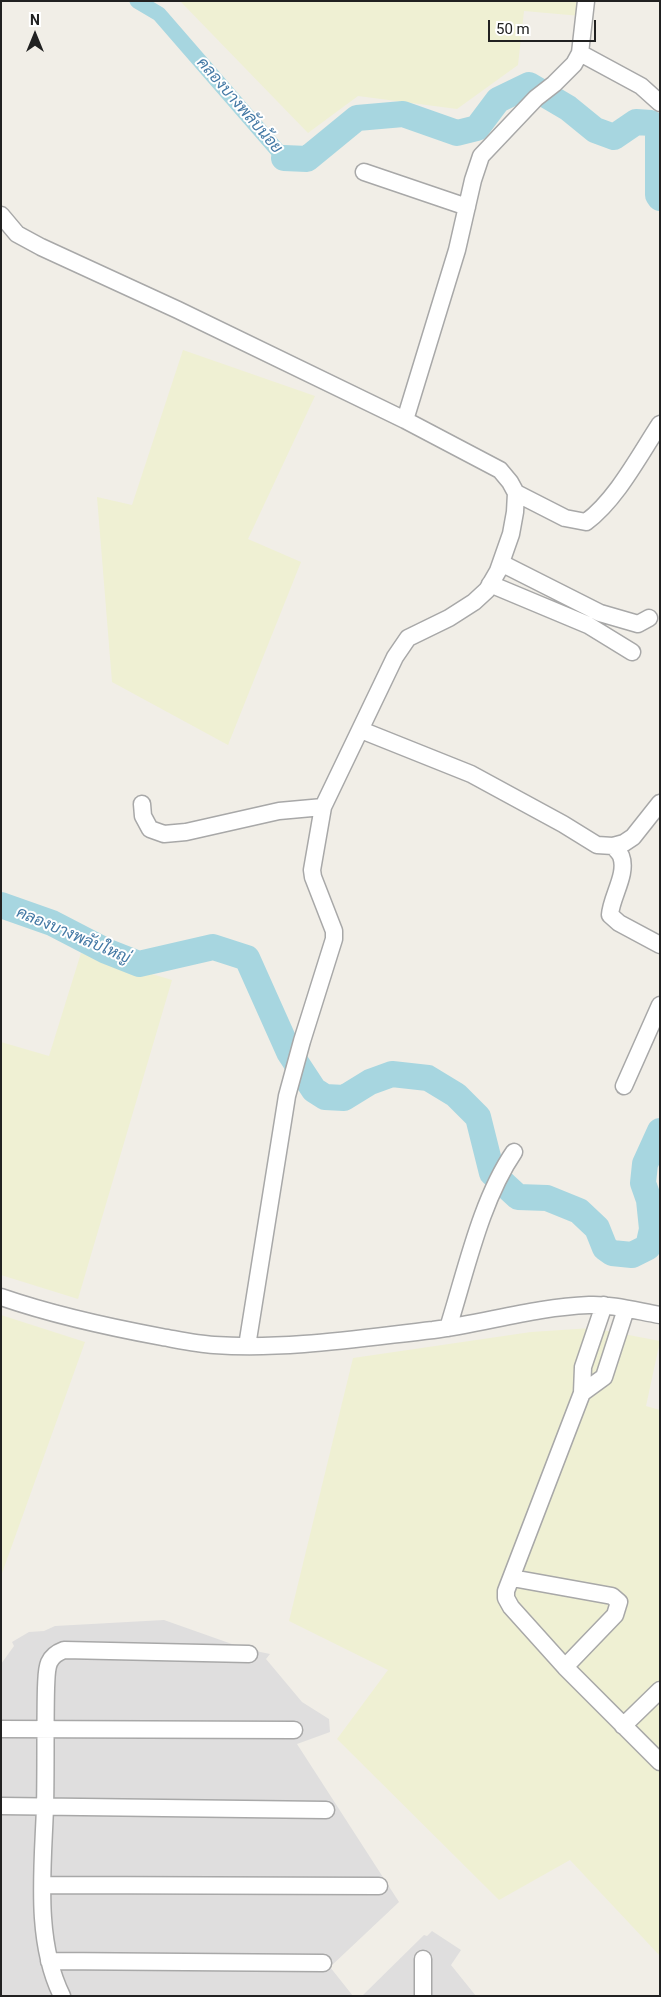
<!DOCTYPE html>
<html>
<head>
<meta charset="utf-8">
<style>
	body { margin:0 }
	#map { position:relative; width:661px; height:1997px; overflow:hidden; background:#f1eee7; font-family:Roboto,sans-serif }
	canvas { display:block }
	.frame { position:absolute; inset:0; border:2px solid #212121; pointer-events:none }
	.north { position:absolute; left:10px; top:10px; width:50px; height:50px; -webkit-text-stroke:4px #fff; paint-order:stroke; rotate:0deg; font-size:14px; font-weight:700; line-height:20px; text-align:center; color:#212121 }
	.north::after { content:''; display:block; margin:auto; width:18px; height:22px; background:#212121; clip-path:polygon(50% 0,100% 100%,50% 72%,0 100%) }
	.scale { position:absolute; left:488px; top:20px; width:108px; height:22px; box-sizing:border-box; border:2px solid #212121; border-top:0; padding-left:6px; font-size:15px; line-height:18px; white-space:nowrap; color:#212121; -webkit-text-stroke:4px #fff; paint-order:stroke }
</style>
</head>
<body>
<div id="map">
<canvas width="661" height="1997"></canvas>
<div class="frame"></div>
<div class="north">N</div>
<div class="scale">50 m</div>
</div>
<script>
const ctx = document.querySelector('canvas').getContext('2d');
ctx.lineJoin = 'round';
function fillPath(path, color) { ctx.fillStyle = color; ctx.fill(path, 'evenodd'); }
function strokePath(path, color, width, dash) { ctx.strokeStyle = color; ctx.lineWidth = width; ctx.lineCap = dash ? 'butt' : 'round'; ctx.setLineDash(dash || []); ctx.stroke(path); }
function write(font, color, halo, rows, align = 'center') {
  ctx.font = font + ' Roboto,Sarabun,sans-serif'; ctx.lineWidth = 4; ctx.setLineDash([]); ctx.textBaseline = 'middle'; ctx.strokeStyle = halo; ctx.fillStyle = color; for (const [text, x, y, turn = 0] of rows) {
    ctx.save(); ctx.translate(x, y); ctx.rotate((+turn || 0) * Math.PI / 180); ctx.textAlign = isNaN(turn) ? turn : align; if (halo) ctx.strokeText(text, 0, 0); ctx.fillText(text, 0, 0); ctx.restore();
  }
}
fillPath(new Path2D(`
	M 164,1620 L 246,1649 L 270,1654 L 266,1659 L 302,1702 L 329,1719 L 330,1732 L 297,1744 L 399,1902 L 330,1967 L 353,1996 L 1,1996 L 1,1664 L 14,1646 L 12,1642 L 29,1632 L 44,1631 L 55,1626 Z
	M 432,1931 L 461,1950 L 451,1965 L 476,1996 L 362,1996 L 424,1935 L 427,1936 Z`), '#dfdede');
fillPath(new Path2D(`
	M 180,1 L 581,1 L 581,16 L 524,11 L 518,65 L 457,109 L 358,96 L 308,133 Z
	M 183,350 L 315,396 L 248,539 L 301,562 L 228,745 L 112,682 L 97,497 L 132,505 Z
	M 81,953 L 172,980 L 78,1299 L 1,1275 L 1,1042 L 49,1056 Z
	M 1,1315 L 85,1342 L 1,1576 Z
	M 592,1328 L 660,1341 L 646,1406 L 660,1410 L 660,1956 L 570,1860 L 499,1900 L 337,1739 L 388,1670 L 289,1621 L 353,1358 L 531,1332 Z`), '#eff0d3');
strokePath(new Path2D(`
	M 137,1 L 159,14 L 284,158`), '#a7d6e0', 15);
strokePath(new Path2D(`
	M 284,158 L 307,159 L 357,118 L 403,114 L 457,133 L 477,128 L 498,100 L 529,85 L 568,108 L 595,130 L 614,137 L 636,122 L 651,123 L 658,129 L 658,195 L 660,198
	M 1,905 L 52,923 L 106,951 L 139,964 L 213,947 L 247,958 L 289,1052 L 314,1090 L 325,1097 L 344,1098 L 370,1082 L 392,1074 L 428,1078 L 456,1095 L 478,1117 L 492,1173 L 518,1197 L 547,1198 L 579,1211 L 597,1228 L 605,1248 L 612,1253 L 632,1255 L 648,1247 L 652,1229 L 649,1200 L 643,1183 L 645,1164 L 660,1131`), '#a7d6e0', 26);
const minor = new Path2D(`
	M 580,53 L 641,86 L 660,103
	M 364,172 L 467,207
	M 1,215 L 17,234 L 41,247 L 178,310 L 405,420 L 500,470 L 510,482 L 516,493 L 515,512 L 511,534 L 498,571 L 487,590 L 474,602 L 449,618 L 408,638 L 395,657 L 323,807 L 312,870 L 313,877 L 334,931 L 334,939 L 302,1041 L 287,1096 L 247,1346
	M 405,420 L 457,250 L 473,180 L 481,156 L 536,98 L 554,84 L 574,64 L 580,53 L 586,1
	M 516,493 L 565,518 L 586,522 C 616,500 639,456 660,424
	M 501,563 L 600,613 L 638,624 L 649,618
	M 490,584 L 588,625 L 632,652
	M 361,730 L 471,774 L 563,824 L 597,845 L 613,846 L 624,843 L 633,837 L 660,803
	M 142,804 L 143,816 L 150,829 L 164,834 L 186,832 L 279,811 L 323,807
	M 613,846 C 616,849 619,852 621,856 C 628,874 611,897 610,915 L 619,923 L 660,945
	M 624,1086 L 660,1005
	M 1,1297 C 53,1315 108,1327 162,1337 C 179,1340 197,1344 214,1345 C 287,1350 361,1338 433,1330 C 485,1323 536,1307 589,1305 C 612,1304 637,1311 660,1315
	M 604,1305 L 583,1367 L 582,1393 L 506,1591 L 506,1598 L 511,1607 L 565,1667 L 660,1762
	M 448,1328 C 466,1271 481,1200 514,1152
	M 582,1393 L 604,1377 L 626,1309
	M 512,1578 L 612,1596 L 619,1602 L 615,1615 L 565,1667
	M 623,1726 L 660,1690
	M 1,1729 L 294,1730
	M 1,1806 L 326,1810
	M 43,1885 L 379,1886
	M 423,1959 L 423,1996
	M 49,1961 L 323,1963
	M 62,1996 C 34,1940 43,1867 45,1807 C 46,1767 45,1728 46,1688 C 47,1670 45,1657 64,1650 L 249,1654`);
strokePath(minor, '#a8a8a8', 19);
strokePath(minor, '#fff', 16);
write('italic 16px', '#4378a4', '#fff', [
	["คลองบางพลับน้อย",239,106,49],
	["คลองบางพลับใหญ่",73,936,23]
]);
</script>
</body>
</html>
